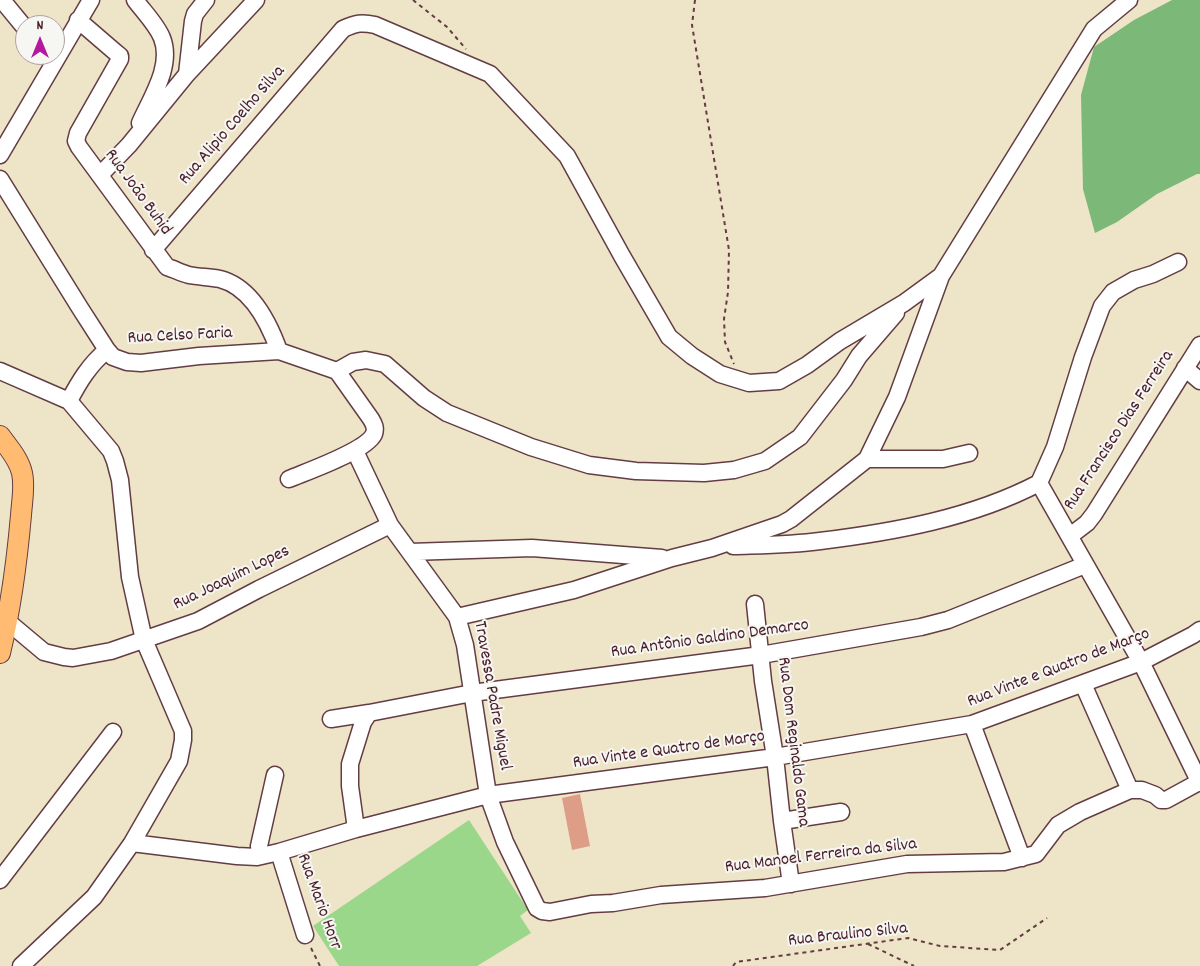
<!DOCTYPE html>
<html>
<head>
<meta charset="utf-8">
<style>
	body { margin:0 }
	#map { position:relative; width:1200px; height:966px; overflow:hidden; background:#eee4c8; font-family:Dekko,sans-serif }
	canvas { display:block }
	.north { position:absolute; left:15px; top:15px; width:50px; height:50px; box-sizing:border-box; background:#f6f6f2; border:1px solid #b1a0a2; border-radius:50%; rotate:0deg; font-size:14px; font-weight:700; line-height:20px; text-align:center; color:#4a1f2b }
	.north::after { content:''; display:block; margin:auto; width:18px; height:22px; background:#b5179e; clip-path:polygon(50% 0,100% 100%,50% 72%,0 100%) }
</style>
</head>
<body>
<div id="map">
<canvas width="1200" height="966"></canvas>
<div class="north">N</div>
</div>
<script>
const ctx = document.querySelector('canvas').getContext('2d');
ctx.lineJoin = 'round';
function fillPath(path, color) { ctx.fillStyle = color; ctx.fill(path, 'evenodd'); }
function strokePath(path, color, width, dash) { ctx.strokeStyle = color; ctx.lineWidth = width; ctx.lineCap = dash ? 'butt' : 'round'; ctx.setLineDash(dash || []); ctx.stroke(path); }
function write(font, color, halo, rows, align = 'center') {
  ctx.font = font + ' Dekko,sans-serif'; ctx.lineWidth = 4; ctx.setLineDash([]); ctx.textBaseline = 'middle'; ctx.strokeStyle = halo; ctx.fillStyle = color; for (const [text, x, y, turn = 0] of rows) {
    ctx.save(); ctx.translate(x, y); ctx.rotate((+turn || 0) * Math.PI / 180); ctx.textAlign = isNaN(turn) ? turn : align; if (halo) ctx.strokeText(text, 0, 0); ctx.fillText(text, 0, 0); ctx.restore();
  }
}
fillPath(new Path2D(`
	M 469,820 L 528,910 L 520,916 L 531,933 L 477,966 L 339,966 L 313,926 Z`), '#9bd78b');
fillPath(new Path2D(`
	M 1172,0 L 1200,0 L 1200,174 L 1197,174 L 1157,194 L 1117,222 L 1095,233 L 1083,189 L 1081,95 L 1094,47 L 1134,20 Z`), '#7cb877');
fillPath(new Path2D(`
	M 580,794 L 590,846 L 572,850 L 562,798 Z`), '#dd9d87');
const minor = new Path2D(`
	M 2,0 L 25,28
	M 135,0 C 144,12 157,25 162,38 C 173,66 151,98 140,123
	M 78,20 L 114,51 L 120,56 L 120,59 L 78,133 L 76,141 L 79,147 L 167,267 C 174,269 181,273 189,275 C 199,277 210,277 220,279 C 251,287 269,323 279,351
	M 187,74 L 193,21 L 195,14 L 206,0
	M 0,155 L 91,0
	M 100,175 L 129,145 L 187,74 L 256,0
	M 0,179 L 80,308 L 107,350 L 113,357 L 127,362 L 141,363 L 199,356 L 279,351 L 337,371
	M 153,250 L 343,29 C 356,23 362,22 375,25 L 490,74 L 567,156 L 622,256 L 669,337 L 692,356 L 720,374 L 749,383 L 779,381 L 807,365 L 840,341 L 904,303 L 941,276
	M 1185,368 L 1200,381
	M 0,371 L 69,401 L 111,451 L 115,461 L 120,480 L 130,577 L 144,640 L 183,731 L 183,740 L 179,761 L 132,843 L 94,897 L 21,966
	M 337,371 L 353,362 L 366,360 L 385,364 L 424,398 L 447,413 L 531,447 L 589,465 L 636,471 L 704,473 L 734,470 L 765,461 L 800,437 L 844,380 L 859,356 L 896,313
	M 69,401 C 79,382 89,365 107,350
	M 355,451 L 390,525 L 457,617 L 465,645 L 488,795 L 505,842 L 537,908 L 542,911 L 550,912 L 591,904 L 613,903 L 661,895 L 765,888 L 907,864 L 1004,862 L 1036,854 L 1058,825 L 1080,812 L 1130,790 L 1142,790 L 1155,795 L 1161,800 L 1166,800 L 1199,782
	M 867,459 L 943,459 L 969,453
	M 289,479 C 308,471 366,451 374,434 C 376,428 374,424 371,419 L 337,371
	M 1039,483 L 1141,662 L 1200,783
	M 1039,483 L 1055,447 L 1083,357 L 1102,306 L 1113,292 L 1134,280 L 1153,274 L 1178,262
	M 1070,536 L 1087,523 L 1094,514 L 1200,345
	M 733,546 C 762,545 791,545 820,541 C 894,532 972,518 1039,483
	M 410,552 L 532,548 L 662,558
	M 755,604 L 763,681 L 775,757 L 782,821 L 791,884
	M 457,617 L 574,590 L 672,558 L 712,548 L 782,524 L 791,519 L 867,459 L 897,397 L 941,276 L 1094,29 L 1129,0
	M 7,621 L 44,652 L 64,657 L 73,658 L 111,651 L 198,621 L 259,589 L 390,525
	M 1083,684 L 1130,790
	M 331,719 L 369,713 L 472,693 L 761,655 L 921,627 L 948,620 L 1085,565
	M 972,724 L 1022,858
	M 782,821 L 841,812
	M 356,829 L 350,786 L 350,764 L 363,722 L 369,713
	M 132,843 L 237,856 L 257,857 L 279,852 L 356,829 L 488,795 L 775,757 L 972,724 L 1141,662 L 1193,635 L 1200,630
	M 279,852 L 305,935
	M 260,856 L 259,846 L 275,775
	M 0,880 L 113,732`);
const major = new Path2D(`
	M 0,436 C 8,447 19,459 22,473 C 25,486 22,501 21,515 C 17,561 11,607 0,653`);
strokePath(minor, '#633d43', 19);
strokePath(major, '#633d43', 22);
strokePath(new Path2D(`
	M 413,0 L 447,27 L 466,49
	M 695,0 L 692,25 L 729,250 L 728,292 L 724,319 L 725,342 L 734,364
	M 868,944 L 914,966
	M 311,948 L 320,966
	M 733,966 L 736,962 L 908,938 L 940,946 L 1000,950 L 1047,918`), '#633d43', 2, [4, 4]);
strokePath(minor, '#fff', 16);
strokePath(major, '#ffbb71', 20);
write('18px', '#4a1f2b', '#f6f6f2', [
	["Rua Alipio Coelho Silva",233,126,-49],
	["Rua João Buhid",137,193,54],
	["Rua Celso Faria",180,337,-3],
	["Rua Francisco Dias Ferreira",1120,431,-57],
	["Rua Joaquim Lopes",232,579,-26],
	["Rua Antônio Galdino Demarco",710,640,-8],
	["Rua Vinte e Quatro de Março",1059,669,-21],
	["Travessa Padre Miguel",491,696,80],
	["Rua Dom Reginaldo Gama",792,742,83],
	["Rua Vinte e Quatro de Março",669,751,-8],
	["Rua Manoel Ferreira da Silva",821,857,-7],
	["Rua Mario Horr",318,902,70],
	["Rua Braulino Silva",848,936,-6]
]);
</script>
</body>
</html>
